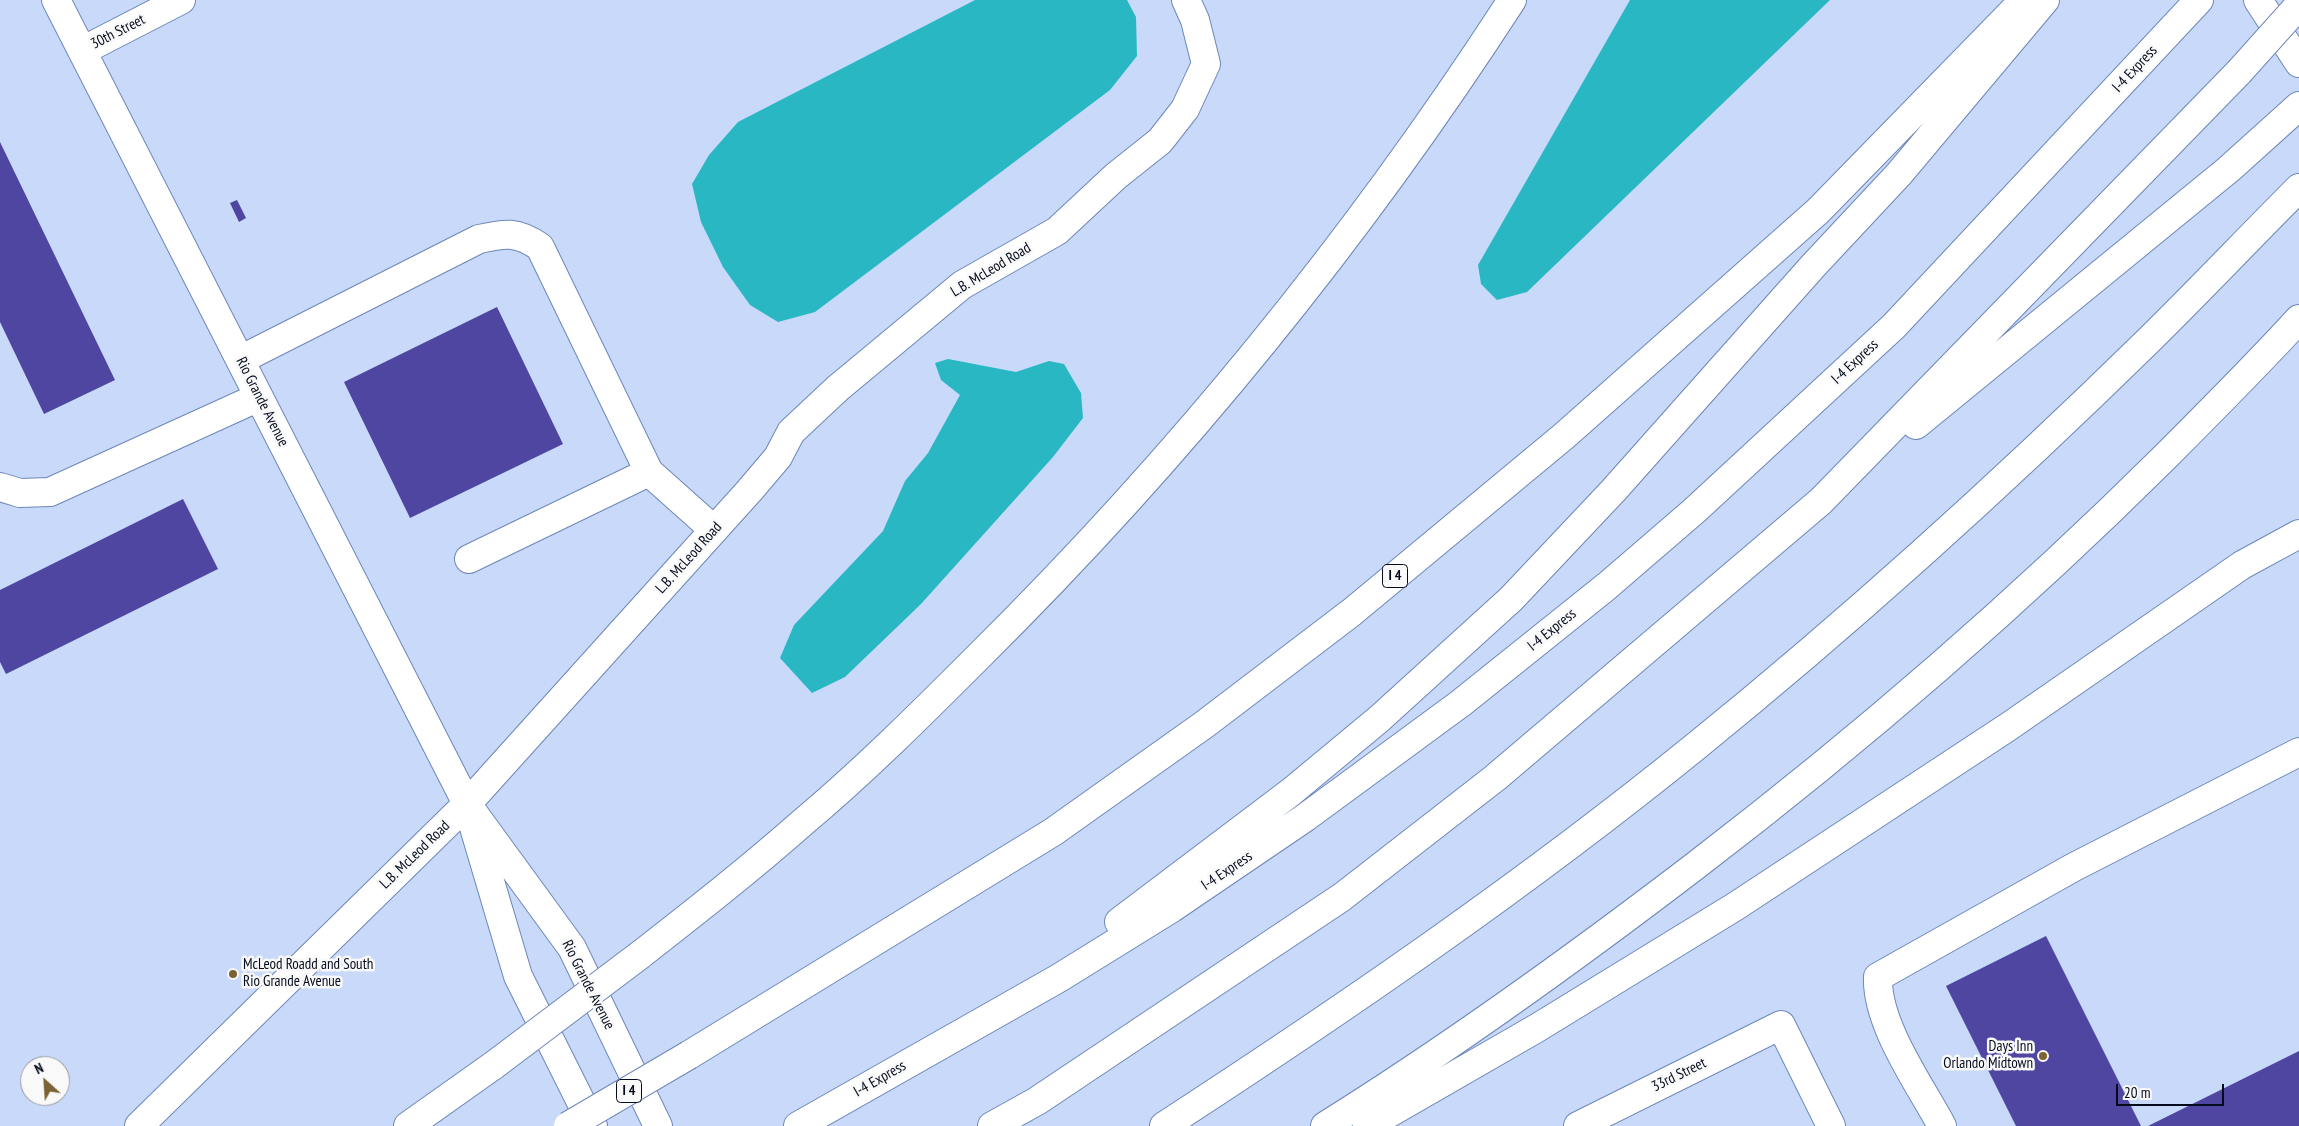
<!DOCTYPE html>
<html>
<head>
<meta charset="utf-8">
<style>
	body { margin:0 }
	#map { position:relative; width:2299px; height:1126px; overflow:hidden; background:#c8d9fa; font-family:"PT Sans Narrow",sans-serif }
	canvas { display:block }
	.north { position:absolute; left:20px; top:1056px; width:50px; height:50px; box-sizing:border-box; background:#f9f9f9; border:1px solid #979aa1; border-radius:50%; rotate:334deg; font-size:14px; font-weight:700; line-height:20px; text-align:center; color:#040b1d }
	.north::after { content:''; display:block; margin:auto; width:18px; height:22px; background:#7a6232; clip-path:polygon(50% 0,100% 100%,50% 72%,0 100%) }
	.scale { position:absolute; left:2116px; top:1084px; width:108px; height:22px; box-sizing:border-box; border:2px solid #040b1d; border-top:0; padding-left:6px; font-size:15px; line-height:18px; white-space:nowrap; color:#040b1d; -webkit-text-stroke:4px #f9f9f9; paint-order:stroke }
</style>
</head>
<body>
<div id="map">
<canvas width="2299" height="1126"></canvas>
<div class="north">N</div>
<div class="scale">20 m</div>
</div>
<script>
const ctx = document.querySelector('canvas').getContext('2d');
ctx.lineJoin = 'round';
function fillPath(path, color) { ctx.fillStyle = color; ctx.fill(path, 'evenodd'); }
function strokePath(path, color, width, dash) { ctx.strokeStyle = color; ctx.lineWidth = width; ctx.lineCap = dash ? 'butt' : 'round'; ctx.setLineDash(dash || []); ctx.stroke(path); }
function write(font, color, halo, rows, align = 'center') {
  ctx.font = font + ' "PT Sans Narrow",sans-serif'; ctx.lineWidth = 5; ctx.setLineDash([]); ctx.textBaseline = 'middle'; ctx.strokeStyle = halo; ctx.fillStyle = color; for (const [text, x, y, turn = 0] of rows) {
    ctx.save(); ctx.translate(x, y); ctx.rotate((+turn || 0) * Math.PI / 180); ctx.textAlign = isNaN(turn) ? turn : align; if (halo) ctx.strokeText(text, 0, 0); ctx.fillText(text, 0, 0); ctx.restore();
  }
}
fillPath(new Path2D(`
	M 975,0 L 1127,0 L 1136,17 L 1137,56 L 1110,90 L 815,312 L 778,322 L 750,305 L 723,267 L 701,222 L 692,184 L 709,155 L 738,122 Z
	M 1630,0 L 1830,0 L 1527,292 L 1497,300 L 1481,284 L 1478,265 Z
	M 948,359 L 1016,372 L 1049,361 L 1064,364 L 1081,393 L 1083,418 L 1053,457 L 921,604 L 845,677 L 812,693 L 780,658 L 794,625 L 883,531 L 905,481 L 928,453 L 960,395 L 941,380 L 935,363 Z`), '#29b8c3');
fillPath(new Path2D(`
	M 0,142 L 115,380 L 44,414 L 0,322 Z
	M 237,200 L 246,218 L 239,222 L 230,203 Z
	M 497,307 L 563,444 L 410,518 L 344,382 Z
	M 183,499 L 218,569 L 6,674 L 0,662 L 0,590 Z
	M 2046,936 L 2141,1126 L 2016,1126 L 1946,986 Z
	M 2299,1051 L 2299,1126 L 2148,1126 Z`), '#4e46a1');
const minor = new Path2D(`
	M 56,0 L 467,804 L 572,948 L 658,1126
	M 82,51 L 181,0
	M 240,360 L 479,239 C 505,233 517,231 540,247 L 649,472 L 714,530
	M 0,487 L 20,493 L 50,492 L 259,397
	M 469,559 L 649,472
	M 473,824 L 518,976 L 593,1126
	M 139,1126 L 467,804 L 750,490 L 778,457 L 791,432 L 838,388 L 962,285 L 1057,231 L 1116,176 L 1160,141 L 1185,109 L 1206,64 L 1195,20 L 1186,0
	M 1578,1126 L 1781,1025 L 1831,1126
	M 1942,1126 C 1920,1085 1876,1024 1878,977 L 2074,867 L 2299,752`);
const highway = new Path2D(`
	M 2258,0 L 2299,63
	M 1916,425 L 2229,169 L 2299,106
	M 1119,922 L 1291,792 L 1379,719 L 1511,599 L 1613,491 L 1813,266 L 1899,174 L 2045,0
	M 640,955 C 695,912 750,869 802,823 C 864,771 921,714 978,657 C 1179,458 1358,238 1512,0
	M 689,1055 L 1053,832 L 1205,724 L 1352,612 L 1564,436 L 1818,211 L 2024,0
	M 408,1126 L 494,1065
	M 798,1126 L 1059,978 L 1172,908 L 1306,817 L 1461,703 L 1607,586 L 1694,511 L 1894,326 L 2199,0
	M 992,1126 L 1037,1101 L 1342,897 L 1495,778 L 1821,501 L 2239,72
	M 1164,1126 C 1347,1007 1526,884 1695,747 C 1853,619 2003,483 2148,341 C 2199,291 2248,239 2299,188
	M 1325,1126 C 1453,1046 1576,957 1695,866 C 1861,739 2018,603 2166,456 C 2211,411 2256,366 2299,319
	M 1367,1126 L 1537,1028 L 1736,906 L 2008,727 L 2242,565 L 2299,534`);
strokePath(minor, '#6d87b9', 30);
strokePath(highway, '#6d87b9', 30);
strokePath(minor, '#fff', 28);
strokePath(highway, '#fff', 28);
const highwayBridge = new Path2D(`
	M 2239,72 L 2299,5
	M 494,1065 L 640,955
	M 568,1126 L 689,1055`);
strokePath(highwayBridge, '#6d87b9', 30, []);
strokePath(highwayBridge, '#fff', 28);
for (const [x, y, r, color] of [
	[233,974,5,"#7a6232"],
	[2043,1056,5,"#7a6232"]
]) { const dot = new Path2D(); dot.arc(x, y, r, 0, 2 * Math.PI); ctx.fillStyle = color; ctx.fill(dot); strokePath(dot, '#f9f9f9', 2); }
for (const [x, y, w] of [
	[1395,576,25],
	[629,1091,25]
]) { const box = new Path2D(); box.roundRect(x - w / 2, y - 11.5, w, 23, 4); ctx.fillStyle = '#f9f9f9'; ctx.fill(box); strokePath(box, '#040b1d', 1); }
write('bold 14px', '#040b1d', null, [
	["I 4",1395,576],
	["I 4",629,1091]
]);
write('15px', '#040b1d', '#f9f9f9', [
	["30th Street",118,32,-27],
	["I-4 Express",2135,69,-47],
	["L.B. McLeod Road",991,270,-31],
	["I-4 Express",1855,362,-43],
	["Rio Grande Avenue",262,402,63],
	["L.B. McLeod Road",689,558,-48],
	["I-4 Express",1552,630,-39],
	["L.B. McLeod Road",415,855,-44],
	["I-4 Express",1227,871,-34],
	["Rio Grande Avenue",588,985,63],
	["33rd Street",1679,1075,-26],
	["I-4 Express",880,1079,-30]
]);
write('15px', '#040b1d', '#f9f9f9', [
	["McLeod Roadd and South",243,965],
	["Rio Grande Avenue",243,982],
	["Days Inn",2033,1047,"right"],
	["Orlando Midtown",2033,1064,"right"]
], 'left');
</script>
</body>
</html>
